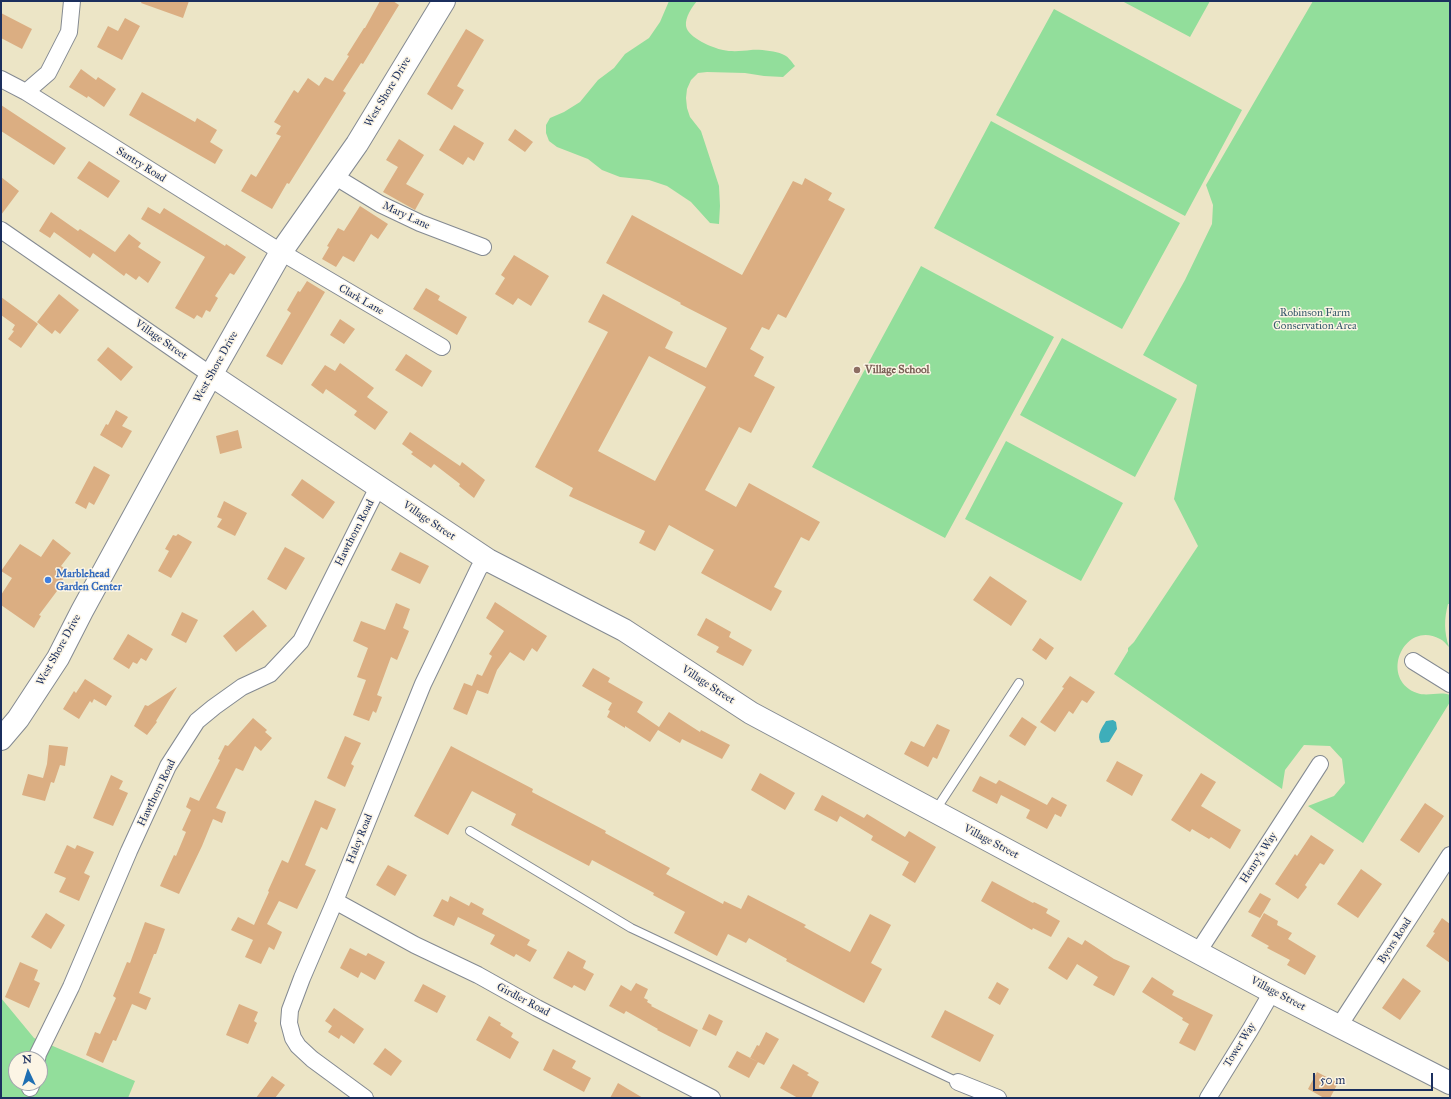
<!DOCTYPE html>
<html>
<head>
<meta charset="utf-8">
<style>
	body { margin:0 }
	#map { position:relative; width:1451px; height:1099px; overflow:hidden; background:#ece5c6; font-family:"IM FELL Great Primer",serif }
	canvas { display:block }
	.frame { position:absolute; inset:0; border:2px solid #1b2f5e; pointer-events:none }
	.north { position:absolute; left:8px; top:1051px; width:40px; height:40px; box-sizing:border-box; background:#fcf5e5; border:1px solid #a2a6af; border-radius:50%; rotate:356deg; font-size:11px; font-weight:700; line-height:16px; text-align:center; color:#1b2f5e }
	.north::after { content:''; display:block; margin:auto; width:14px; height:18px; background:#1f6fb2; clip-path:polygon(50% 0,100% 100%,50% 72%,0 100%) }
	.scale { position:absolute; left:1313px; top:1073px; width:120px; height:18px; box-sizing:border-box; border:2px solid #1b2f5e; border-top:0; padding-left:5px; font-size:12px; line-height:14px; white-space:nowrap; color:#1b2f5e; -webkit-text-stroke:3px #fcf5e5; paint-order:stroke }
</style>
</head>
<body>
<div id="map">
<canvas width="1451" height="1099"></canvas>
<div class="frame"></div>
<div class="north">N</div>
<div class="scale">50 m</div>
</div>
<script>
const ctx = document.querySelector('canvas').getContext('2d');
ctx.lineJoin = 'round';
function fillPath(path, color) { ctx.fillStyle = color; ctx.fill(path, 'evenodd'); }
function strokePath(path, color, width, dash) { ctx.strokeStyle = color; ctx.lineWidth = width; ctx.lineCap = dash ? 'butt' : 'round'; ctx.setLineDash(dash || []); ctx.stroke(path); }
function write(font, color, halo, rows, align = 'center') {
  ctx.font = font + ' "IM FELL Great Primer",serif'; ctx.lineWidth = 3; ctx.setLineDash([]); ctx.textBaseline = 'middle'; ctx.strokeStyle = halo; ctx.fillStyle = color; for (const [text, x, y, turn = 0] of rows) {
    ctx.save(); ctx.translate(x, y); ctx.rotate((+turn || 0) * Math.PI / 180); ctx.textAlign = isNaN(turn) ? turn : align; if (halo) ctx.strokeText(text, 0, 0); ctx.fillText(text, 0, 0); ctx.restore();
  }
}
fillPath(new Path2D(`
	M 669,1 L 697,1 C 692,7 685,17 686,26 C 688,38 713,48 723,50 C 732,52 742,51 751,50 C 758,49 775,51 782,54 C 788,56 791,61 795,66 L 783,77 L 764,76 L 745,73 L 707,72 L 698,73 L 691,80 L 687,89 L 686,98 L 687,108 L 690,117 L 701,131 L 719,186 L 720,206 L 719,224 L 710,223 L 691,202 L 667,186 L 649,180 L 620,177 L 602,170 L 588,159 L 557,147 L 549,141 L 546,133 L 546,125 L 550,118 L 564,112 L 580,102 L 598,80 L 614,68 L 625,54 L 649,38 L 660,22 Z
	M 1122,1 L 1210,1 L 1190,37 Z
	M 1313,1 L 1450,1 L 1450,604 L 1448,604 C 1444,619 1444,632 1449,647 C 1446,644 1443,640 1440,639 C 1404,619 1378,679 1417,693 C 1428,697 1439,691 1450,695 L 1450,702 L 1363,843 L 1308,806 L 1334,796 L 1345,783 L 1342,759 L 1330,746 L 1304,745 L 1285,770 L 1282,789 L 1114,674 L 1128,651 L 1128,648 L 1134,642 L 1198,546 L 1174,499 L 1197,385 L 1143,355 L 1185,280 L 1212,224 L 1213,205 L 1206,185 Z
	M 1054,9 L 1242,110 L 1185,216 L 996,115 Z
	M 991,121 L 1180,223 L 1122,329 L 934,228 Z
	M 921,266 L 1054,337 L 945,538 L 812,467 Z
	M 1062,338 L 1177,399 L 1135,477 L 1020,415 Z
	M 1006,441 L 1123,503 L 1081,581 L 965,519 Z
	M 1,998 L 34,1038 L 135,1081 L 128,1098 L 1,1098 ZM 16,1059 L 40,1059 L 40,1083 L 16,1083 Z`), '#92de9b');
fillPath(new Path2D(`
	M 1113,720 L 1116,722 L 1117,729 L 1109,742 L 1101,743 C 1096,735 1102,728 1106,721 Z`), '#3eaeba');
fillPath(new Path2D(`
	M 142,1 L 189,1 L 183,18 L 141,3 Z
	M 380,1 L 393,1 L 399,5 L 363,64 L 361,63 L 343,91 L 346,93 L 289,184 L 287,183 L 272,209 L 241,191 L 251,174 L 256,177 L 281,136 L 276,134 L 281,126 L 274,122 L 294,90 L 298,93 L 308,78 L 319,86 L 325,77 L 333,81 L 349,56 L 347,55 L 364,28 L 365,28 Z
	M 1,13 L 32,29 L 22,49 L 1,38 Z
	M 125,18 L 140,26 L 122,60 L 97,47 L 108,26 L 118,31 Z
	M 466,29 L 484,40 L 457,86 L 464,90 L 452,110 L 427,94 Z
	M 81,69 L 96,80 L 98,77 L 116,89 L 104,107 L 88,96 L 87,98 L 69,87 Z
	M 142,92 L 195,122 L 197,118 L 217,130 L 210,142 L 223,150 L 215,164 L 129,115 Z
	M 1,105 L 66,148 L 54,165 L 1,131 Z
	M 454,125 L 484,143 L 474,161 L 468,157 L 463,165 L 439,150 Z
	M 515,129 L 533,142 L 525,152 L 508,140 Z
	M 399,139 L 424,155 L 406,184 L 424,194 L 415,210 L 383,192 L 398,167 L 386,160 Z
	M 89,161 L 120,181 L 108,198 L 77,178 Z
	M 1,177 L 19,191 L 1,215 Z
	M 805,178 L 832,193 L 828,200 L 845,209 L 786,318 L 778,314 L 769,330 L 762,327 L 750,349 L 764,357 L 754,376 L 775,387 L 751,433 L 739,427 L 705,490 L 736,507 L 749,483 L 820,522 L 809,541 L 801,537 L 774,587 L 782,591 L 771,611 L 701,573 L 714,550 L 669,525 L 655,551 L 639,543 L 645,531 L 569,496 L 573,488 L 535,467 L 608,332 L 588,322 L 603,294 L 673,332 L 665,348 L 706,368 L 727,328 L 680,304 L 681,303 L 606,263 L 632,215 L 742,275 L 793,181 L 802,185 ZM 649,356 L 706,387 L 655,481 L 598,451 Z
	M 360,206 L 388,224 L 378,239 L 371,234 L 354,262 L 343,256 L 336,267 L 322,259 L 329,247 L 327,246 L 338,228 L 344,231 Z
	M 148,207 L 160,214 L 164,208 L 225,246 L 226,244 L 246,257 L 234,275 L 230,273 L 215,296 L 218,298 L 210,312 L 206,310 L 202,318 L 197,315 L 194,319 L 175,308 L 205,257 L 141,219 Z
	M 51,212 L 78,231 L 80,229 L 115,252 L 129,234 L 141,243 L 138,247 L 161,262 L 148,283 L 139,276 L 136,280 L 126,273 L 124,276 L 93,253 L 90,258 L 54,232 L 50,238 L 39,231 Z
	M 514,255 L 549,276 L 531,306 L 518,298 L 513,305 L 495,294 L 505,278 L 501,275 Z
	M 307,281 L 325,292 L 282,365 L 266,356 L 291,313 L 287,310 L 298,291 L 300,292 Z
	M 426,288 L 440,296 L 438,300 L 467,317 L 457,335 L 413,309 Z
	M 59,294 L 79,310 L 60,334 L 55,330 L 52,334 L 37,322 Z
	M 1,297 L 38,324 L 21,348 L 8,339 L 14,331 L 12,330 L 15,325 L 1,315 Z
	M 340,319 L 355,329 L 344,344 L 330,335 Z
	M 108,347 L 133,367 L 121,381 L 97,360 Z
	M 406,354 L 432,371 L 422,387 L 395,370 Z
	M 340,363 L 374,388 L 367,397 L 388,412 L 375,430 L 354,415 L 357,411 L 326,389 L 323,394 L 311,385 L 325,365 L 335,371 Z
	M 116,410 L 128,417 L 122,426 L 132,431 L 122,448 L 100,435 L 106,424 L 108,425 Z
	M 238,430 L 242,448 L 220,454 L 216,436 Z
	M 410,432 L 460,466 L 462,462 L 485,480 L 474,498 L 459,486 L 460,484 L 434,464 L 431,468 L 411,454 L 413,452 L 402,444 Z
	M 94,466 L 110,475 L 94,505 L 89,502 L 86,509 L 75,503 Z
	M 302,479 L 335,502 L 323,519 L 291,495 Z
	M 224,501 L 247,513 L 235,536 L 217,527 L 222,519 L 217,517 Z
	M 178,534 L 192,542 L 171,578 L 158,571 L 169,551 L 165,549 L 173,535 L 176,536 Z
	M 53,539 L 71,553 L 61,566 L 69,571 L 61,582 L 63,583 L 39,615 L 41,616 L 34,628 L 1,605 L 1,595 L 12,578 L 1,571 L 20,544 L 41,557 Z
	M 285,547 L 305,558 L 286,590 L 267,579 Z
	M 400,552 L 429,566 L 420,584 L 391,570 Z
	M 990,576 L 1027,601 L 1011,626 L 973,600 Z
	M 495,602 L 547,636 L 537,652 L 532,648 L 524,661 L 510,652 L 497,670 L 488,694 L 477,690 L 467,715 L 453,709 L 464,683 L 472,686 L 477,674 L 482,676 L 492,656 L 489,654 L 504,631 L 486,618 Z
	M 396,603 L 410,609 L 403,628 L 409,631 L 397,660 L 391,657 L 377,695 L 382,697 L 376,713 L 373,711 L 369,721 L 353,715 L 366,680 L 357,677 L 368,648 L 353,641 L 361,621 L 385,630 Z
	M 253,610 L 267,626 L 236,652 L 223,636 Z
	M 182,612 L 198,620 L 186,643 L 171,635 Z
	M 706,618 L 731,632 L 729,637 L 752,650 L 743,666 L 716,652 L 719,647 L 697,635 Z
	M 128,634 L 153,649 L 146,661 L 141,658 L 137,664 L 133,662 L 129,669 L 113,659 Z
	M 1040,638 L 1054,648 L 1046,660 L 1032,650 Z
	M 593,668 L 610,678 L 608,682 L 643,702 L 637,712 L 659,727 L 669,712 L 700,732 L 701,730 L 730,745 L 722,759 L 682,739 L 680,743 L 658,730 L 650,742 L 625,726 L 625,728 L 607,717 L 610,711 L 608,710 L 612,703 L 582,686 Z
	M 1070,676 L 1095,692 L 1087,703 L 1082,700 L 1073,714 L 1069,711 L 1055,732 L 1040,722 L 1064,688 L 1062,687 Z
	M 85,679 L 112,696 L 106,706 L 94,699 L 92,703 L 90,701 L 79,719 L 63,709 L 74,691 L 76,693 Z
	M 177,687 L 156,721 L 157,722 L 147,735 L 134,726 L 145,705 L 148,706 Z
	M 1022,717 L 1037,727 L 1025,746 L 1009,736 Z
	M 253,718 L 267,730 L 265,732 L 272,738 L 261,751 L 255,746 L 243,771 L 236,768 L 216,808 L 226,812 L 222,823 L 213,819 L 202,846 L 179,894 L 160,886 L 174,855 L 176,856 L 186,832 L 182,830 L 191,810 L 186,807 L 190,797 L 199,801 L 220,760 L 218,759 L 225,745 L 228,746 Z
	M 937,724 L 950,730 L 937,759 L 933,757 L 928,767 L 904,754 L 911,741 L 924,747 Z
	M 345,736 L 361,743 L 351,764 L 354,766 L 345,787 L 327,778 Z
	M 49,745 L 68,747 L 65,766 L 60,765 L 54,783 L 51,782 L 45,801 L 22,795 L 28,774 L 43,778 L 47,764 Z
	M 451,746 L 533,789 L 532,792 L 606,831 L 605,833 L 670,868 L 666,874 L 723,904 L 724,901 L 741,909 L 748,895 L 806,925 L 804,927 L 850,952 L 870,914 L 891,925 L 871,963 L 882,969 L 864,1003 L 786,961 L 787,959 L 749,938 L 746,943 L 728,934 L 717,956 L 674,933 L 685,912 L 653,895 L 654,893 L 592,860 L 589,866 L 511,825 L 516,814 L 472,791 L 448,835 L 414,816 Z
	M 1117,761 L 1143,775 L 1132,796 L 1106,781 Z
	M 760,773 L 795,793 L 785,810 L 751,790 Z
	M 1201,773 L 1216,782 L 1201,806 L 1241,830 L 1230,849 L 1211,837 L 1209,839 L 1192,829 L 1190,832 L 1171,820 Z
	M 111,775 L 123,781 L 119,789 L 128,793 L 113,826 L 93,818 Z
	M 980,776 L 996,784 L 999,780 L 1047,805 L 1052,797 L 1067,805 L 1061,817 L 1055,814 L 1047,829 L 1026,818 L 1030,810 L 1001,795 L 997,804 L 972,791 Z
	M 822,795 L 864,818 L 867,814 L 905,837 L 909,831 L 936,847 L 915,883 L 902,875 L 909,862 L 871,840 L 873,836 L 840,816 L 837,822 L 814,810 Z
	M 315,800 L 336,809 L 327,830 L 321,827 L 305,865 L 316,870 L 297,909 L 279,901 L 267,924 L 282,932 L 274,950 L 269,947 L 261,964 L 245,957 L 253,940 L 231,930 L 238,917 L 254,925 L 269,892 L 268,891 L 282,860 L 288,863 Z
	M 1425,803 L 1444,816 L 1419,853 L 1400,840 Z
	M 1311,835 L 1334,850 L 1324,865 L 1320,863 L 1305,885 L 1307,887 L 1298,899 L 1275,884 L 1295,854 L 1297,856 Z
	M 67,845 L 75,849 L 77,845 L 94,852 L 84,873 L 90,876 L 79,901 L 59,892 L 66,878 L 54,873 Z
	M 388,865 L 407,875 L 395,896 L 376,885 Z
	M 1361,869 L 1382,884 L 1358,918 L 1337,904 Z
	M 992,881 L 1033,903 L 1034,902 L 1048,909 L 1046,913 L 1060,921 L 1051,937 L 1033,928 L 1032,930 L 981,901 Z
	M 1260,893 L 1271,899 L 1260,918 L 1248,912 Z
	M 450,896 L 469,906 L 471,902 L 484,909 L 482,914 L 530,940 L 527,945 L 537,950 L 530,962 L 516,954 L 514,957 L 490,944 L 495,935 L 458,917 L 454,926 L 433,916 L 442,899 L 448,902 Z
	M 46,913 L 65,925 L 51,949 L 31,937 Z
	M 1264,913 L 1278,921 L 1277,925 L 1292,933 L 1288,939 L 1316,956 L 1305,975 L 1287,965 L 1290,960 L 1267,948 L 1269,946 L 1251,936 Z
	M 1442,918 L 1450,924 L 1450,963 L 1426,946 L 1435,933 L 1433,932 Z
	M 145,922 L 165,929 L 156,954 L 154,954 L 139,993 L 151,998 L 146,1010 L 132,1004 L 116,1041 L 113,1040 L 103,1063 L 86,1055 L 95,1032 L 100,1034 L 116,998 L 113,996 L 127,962 L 130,963 Z
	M 1068,937 L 1082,945 L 1085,940 L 1114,959 L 1130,966 L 1114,996 L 1093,985 L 1098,977 L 1077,964 L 1067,980 L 1048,968 Z
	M 350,948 L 366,956 L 368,953 L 385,962 L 375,980 L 361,972 L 358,978 L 340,968 Z
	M 568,951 L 586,961 L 583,968 L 594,974 L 585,991 L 574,985 L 572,988 L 553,978 Z
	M 20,962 L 38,970 L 34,980 L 40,983 L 29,1008 L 5,997 Z
	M 1152,977 L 1174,991 L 1172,995 L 1213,1015 L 1195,1051 L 1179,1043 L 1189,1024 L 1182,1020 L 1183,1018 L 1142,992 Z
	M 1403,978 L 1421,991 L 1400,1020 L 1382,1008 Z
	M 997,982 L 1009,989 L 1000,1005 L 988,998 Z
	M 636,983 L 648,989 L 644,998 L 648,1000 L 647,1002 L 652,1005 L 651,1006 L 698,1030 L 690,1047 L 657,1030 L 658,1029 L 626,1011 L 624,1014 L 609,1006 L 621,985 L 631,991 Z
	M 423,984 L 446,996 L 437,1013 L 414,1001 Z
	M 239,1004 L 258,1012 L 254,1021 L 257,1023 L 248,1044 L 226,1035 Z
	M 334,1008 L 364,1029 L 354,1044 L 341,1035 L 339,1039 L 328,1032 L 332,1026 L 325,1021 Z
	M 945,1010 L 994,1035 L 980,1062 L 931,1037 Z
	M 709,1014 L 723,1021 L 716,1036 L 702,1029 Z
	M 489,1016 L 501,1023 L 500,1025 L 513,1033 L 511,1037 L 519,1042 L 510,1059 L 476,1040 Z
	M 766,1032 L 779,1039 L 764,1065 L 750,1058 L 757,1045 L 759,1046 Z
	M 385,1048 L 402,1061 L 391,1076 L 373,1064 Z
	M 553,1049 L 576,1061 L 572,1068 L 591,1078 L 584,1092 L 543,1070 Z
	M 737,1051 L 758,1062 L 749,1078 L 728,1067 Z
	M 793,1064 L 809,1073 L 807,1075 L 819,1082 L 811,1098 L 798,1098 L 780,1088 Z
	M 1317,1072 L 1338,1083 L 1330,1098 L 1324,1098 L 1308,1089 Z
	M 272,1076 L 285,1085 L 275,1098 L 256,1098 Z
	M 618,1083 L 643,1098 L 610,1098 Z`), '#dbae82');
const lane = new Path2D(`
	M 935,811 L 1019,683
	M 470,831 L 631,928 L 958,1082`);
const street = new Path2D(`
	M 1,79 L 26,92 L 281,252 L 442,347
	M 26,92 L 48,73 L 69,32 L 72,1
	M 334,176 L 380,204 L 420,223 L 483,247
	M 1,230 L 211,375
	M 1413,661 L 1450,684
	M 335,901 L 415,945 L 478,975 L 537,1008 L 712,1098
	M 1198,952 L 1320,764
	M 1339,1026 L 1450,855
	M 37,1059 L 38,1054 L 71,987 L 129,851 L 168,766 L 197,721 L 214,707 L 242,687 L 270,674 L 301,641 L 378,487
	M 958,1082 L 998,1098
	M 30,1088 L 32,1083
	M 365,1098 L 312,1059 L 298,1046 L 293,1038 L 289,1023 L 290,1010 L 302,978 L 335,901 L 423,684 L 479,568 L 488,560
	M 1208,1098 L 1250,1030 L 1272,992`);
const secondary = new Path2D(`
	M 211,375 L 488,560 L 624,630 L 751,713 L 1272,992 L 1450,1083
	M 1,739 L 18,719 L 58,658 L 82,611 L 211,375 L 281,252 L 357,144 L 444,1`);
strokePath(lane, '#848a92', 10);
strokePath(street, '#848a92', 18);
strokePath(secondary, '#848a92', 24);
strokePath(lane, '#fff', 8);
strokePath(street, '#fff', 16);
strokePath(secondary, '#fff', 22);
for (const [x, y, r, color] of [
	[857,370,4,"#8d6e63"],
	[48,580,4,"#3f7fe0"]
]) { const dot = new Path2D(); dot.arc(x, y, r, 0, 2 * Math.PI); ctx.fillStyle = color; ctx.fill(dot); strokePath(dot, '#fcf5e5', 1.5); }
write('11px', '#1b2f5e', '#fcf5e5', [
	["West Shore Drive",388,92,-59],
	["Santry Road",141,165,32],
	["Mary Lane",406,216,25],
	["Clark Lane",361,300,30],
	["Village Street",161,340,35],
	["West Shore Drive",216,367,-61],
	["Village Street",429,521,34],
	["Hawthorn Road",355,533,-63],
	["West Shore Drive",59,650,-61],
	["Village Street",708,685,33],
	["Hawthorn Road",157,793,-64],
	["Haley Road",360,839,-68],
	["Village Street",991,842,28],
	["Henry's Way",1259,858,-57],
	["Byors Road",1395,941,-57],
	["Village Street",1278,994,28],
	["Girdler Road",523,1000,28],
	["Tower Way",1240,1045,-58]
]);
write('11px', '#395b6d', '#fcf5e5', [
	["Robinson Farm",1315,313],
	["Conservation Area",1315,326]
]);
write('bold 11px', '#785e54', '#fcf5e5', [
	["Village School",865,370]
], 'left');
write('bold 11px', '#366cbe', '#fcf5e5', [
	["Marblehead",56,574],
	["Garden Center",56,587]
], 'left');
</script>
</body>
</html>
